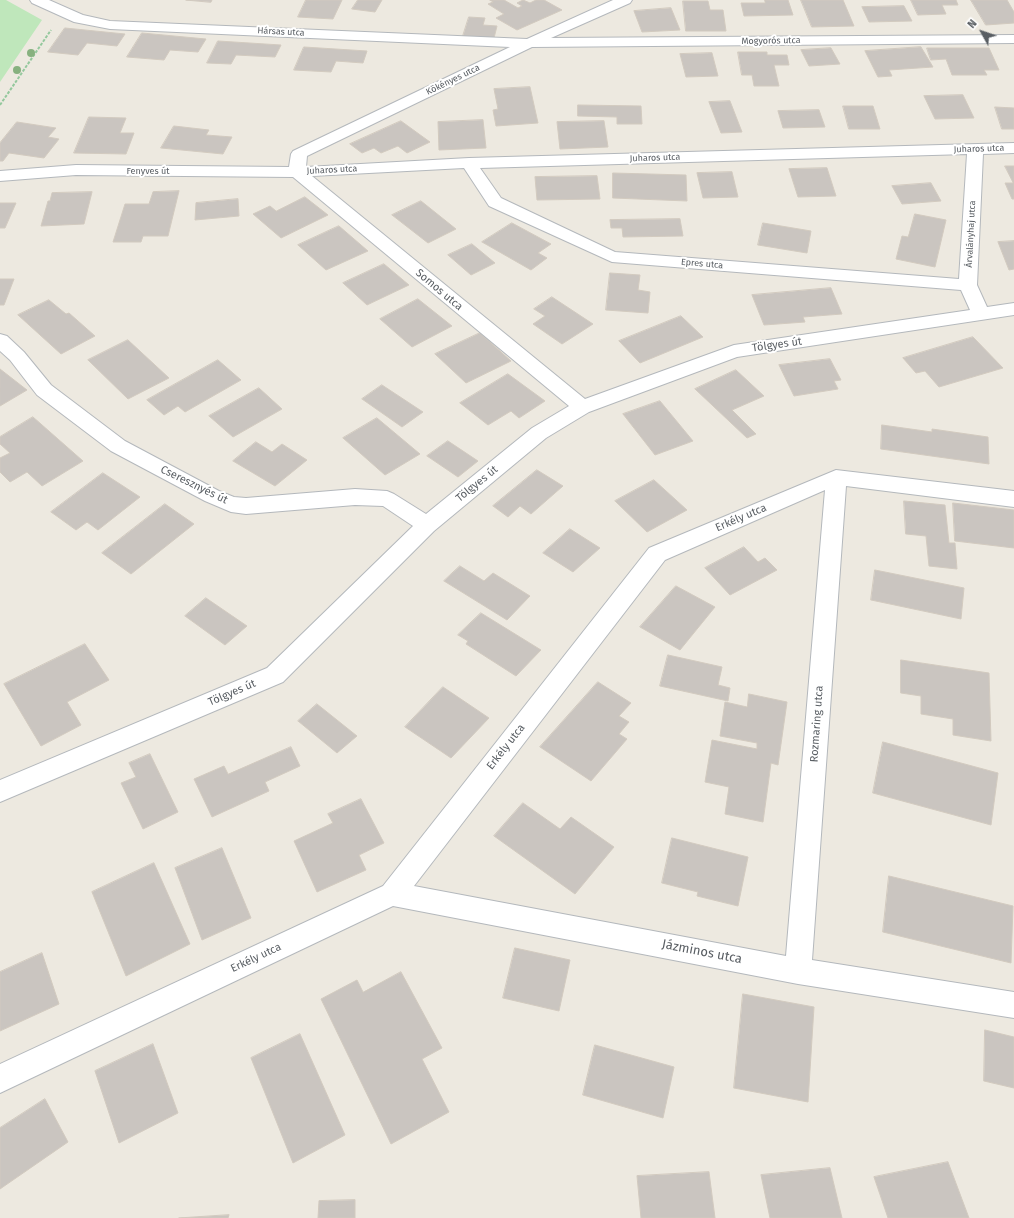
<!DOCTYPE html>
<html>
<head>
<meta charset="utf-8">
<style>
	body { margin:0 }
	#map { position:relative; width:1014px; height:1218px; overflow:hidden; background:#ede9e0; font-family:"Fira Sans",sans-serif }
	canvas { display:block }
	.north { position:absolute; left:962px; top:12px; width:40px; height:40px; -webkit-text-stroke:3px #fff; paint-order:stroke; rotate:310deg; font-size:11px; font-weight:700; line-height:16px; text-align:center; color:#595e63 }
	.north::after { content:''; display:block; margin:auto; width:14px; height:18px; background:#595e63; clip-path:polygon(50% 0,100% 100%,50% 72%,0 100%) }
</style>
</head>
<body>
<div id="map">
<canvas width="1014" height="1218"></canvas>
<div class="north">N</div>
</div>
<script>
const ctx = document.querySelector('canvas').getContext('2d');
ctx.lineJoin = 'round';
function fillPath(path, color) { ctx.fillStyle = color; ctx.fill(path, 'evenodd'); }
function strokePath(path, color, width, dash) { ctx.strokeStyle = color; ctx.lineWidth = width; ctx.lineCap = dash ? 'butt' : 'round'; ctx.setLineDash(dash || []); ctx.stroke(path); }
function write(font, color, halo, rows, align = 'center') {
  ctx.font = font + ' "Fira Sans",sans-serif'; ctx.lineWidth = 4; ctx.setLineDash([]); ctx.textBaseline = 'middle'; ctx.strokeStyle = halo; ctx.fillStyle = color; for (const [text, x, y, turn = 0] of rows) {
    ctx.save(); ctx.translate(x, y); ctx.rotate((+turn || 0) * Math.PI / 180); ctx.textAlign = isNaN(turn) ? turn : align; if (halo) ctx.strokeText(text, 0, 0); ctx.fillText(text, 0, 0); ctx.restore();
  }
}
fillPath(new Path2D(`
	M 0,0 L 6,0 L 42,20 L 0,82 Z`), '#bfe7bb');
const building = new Path2D(`
	M 186,0 L 212,0 L 211,2 Z
	M 306,0 L 342,0 L 333,19 L 298,17 Z
	M 358,0 L 382,0 L 375,12 L 352,9 Z
	M 490,0 L 504,0 L 518,8 L 522,6 L 517,3 L 523,0 L 530,3 L 536,0 L 544,0 L 562,10 L 517,30 L 496,18 L 504,14 L 488,4 L 493,2 Z
	M 765,0 L 788,0 L 793,15 L 744,16 L 741,3 L 765,3 Z
	M 801,0 L 843,0 L 854,26 L 812,27 Z
	M 911,0 L 956,0 L 958,5 L 942,5 L 946,14 L 918,15 Z
	M 971,0 L 1007,0 L 1014,12 L 1014,23 L 986,25 Z
	M 683,1 L 708,1 L 710,10 L 723,10 L 726,31 L 686,31 Z
	M 904,6 L 912,21 L 869,22 L 862,7 Z
	M 671,8 L 680,30 L 642,32 L 634,11 Z
	M 469,17 L 485,18 L 483,25 L 497,26 L 494,38 L 463,36 Z
	M 65,28 L 125,34 L 117,46 L 87,43 L 78,55 L 48,52 Z
	M 142,33 L 206,39 L 198,52 L 170,50 L 164,60 L 127,57 Z
	M 218,41 L 281,45 L 275,57 L 236,55 L 231,64 L 207,63 Z
	M 304,47 L 367,51 L 363,63 L 336,61 L 331,72 L 294,70 Z
	M 921,47 L 933,67 L 889,70 L 892,76 L 878,77 L 865,51 Z
	M 831,48 L 840,64 L 809,66 L 801,50 Z
	M 927,48 L 989,48 L 999,70 L 984,70 L 987,75 L 952,75 L 946,59 L 931,60 Z
	M 738,52 L 767,52 L 767,55 L 787,55 L 789,65 L 774,65 L 779,86 L 754,86 L 752,75 L 742,75 Z
	M 712,53 L 718,76 L 686,77 L 680,54 Z
	M 530,87 L 538,123 L 496,126 L 493,110 L 498,109 L 494,89 Z
	M 963,95 L 974,118 L 935,119 L 924,96 Z
	M 730,101 L 742,132 L 721,133 L 709,102 Z
	M 578,105 L 641,106 L 642,124 L 617,124 L 617,117 L 578,116 Z
	M 843,106 L 873,106 L 880,129 L 849,129 Z
	M 995,107 L 1014,108 L 1014,129 L 1002,129 Z
	M 819,110 L 825,127 L 783,128 L 778,111 Z
	M 89,117 L 126,118 L 120,133 L 134,133 L 126,154 L 74,153 Z
	M 483,120 L 486,148 L 439,150 L 438,122 Z
	M 401,121 L 430,142 L 407,153 L 398,146 L 381,153 L 374,148 L 362,153 L 350,144 Z
	M 604,121 L 608,147 L 560,149 L 557,122 Z
	M 17,122 L 56,128 L 48,137 L 59,139 L 44,158 L 9,153 L 3,161 L 0,161 L 0,143 Z
	M 174,126 L 209,130 L 206,135 L 232,137 L 223,154 L 161,148 Z
	M 1005,166 L 1014,166 L 1014,199 L 1012,199 L 1005,183 L 1013,183 Z
	M 827,168 L 836,196 L 798,197 L 789,169 Z
	M 732,172 L 738,197 L 703,198 L 697,173 Z
	M 613,173 L 686,175 L 687,201 L 613,198 Z
	M 597,176 L 600,199 L 537,200 L 535,177 Z
	M 931,183 L 941,201 L 902,204 L 892,186 Z
	M 179,191 L 168,236 L 143,236 L 141,242 L 113,242 L 125,204 L 149,204 L 153,192 Z
	M 92,192 L 84,224 L 41,226 L 48,201 L 50,201 L 52,193 Z
	M 305,197 L 328,215 L 281,238 L 253,214 L 270,206 L 276,211 Z
	M 238,199 L 239,216 L 195,220 L 196,203 Z
	M 421,201 L 456,229 L 428,243 L 392,215 Z
	M 0,203 L 16,203 L 5,228 L 0,228 Z
	M 915,214 L 946,220 L 935,267 L 896,259 L 902,236 L 908,237 Z
	M 680,219 L 683,236 L 623,237 L 622,228 L 611,228 L 610,220 Z
	M 512,223 L 551,244 L 538,253 L 547,258 L 531,270 L 482,242 Z
	M 763,223 L 811,231 L 807,253 L 758,245 Z
	M 339,226 L 368,251 L 326,270 L 298,245 Z
	M 1014,241 L 1014,269 L 1009,270 L 998,242 Z
	M 472,244 L 495,263 L 471,275 L 448,255 Z
	M 384,264 L 409,285 L 367,305 L 343,283 Z
	M 610,273 L 640,275 L 638,290 L 650,292 L 648,313 L 606,310 Z
	M 0,279 L 14,279 L 4,305 L 0,305 Z
	M 831,288 L 842,314 L 803,317 L 805,322 L 764,325 L 752,295 Z
	M 552,297 L 593,324 L 562,344 L 533,324 L 545,316 L 534,309 Z
	M 418,299 L 452,326 L 412,347 L 380,319 Z
	M 49,300 L 66,314 L 69,313 L 95,336 L 61,354 L 18,315 Z
	M 681,316 L 703,337 L 640,363 L 619,341 Z
	M 480,333 L 511,361 L 466,383 L 435,354 Z
	M 973,337 L 1003,368 L 939,387 L 925,371 L 916,373 L 903,358 Z
	M 128,340 L 169,378 L 128,399 L 88,360 Z
	M 830,359 L 841,380 L 834,381 L 838,389 L 794,396 L 779,365 Z
	M 218,360 L 241,380 L 185,412 L 178,406 L 164,415 L 147,400 Z
	M 0,369 L 27,390 L 0,406 Z
	M 736,370 L 764,396 L 732,410 L 756,434 L 747,438 L 695,389 Z
	M 508,374 L 545,401 L 519,418 L 511,411 L 488,425 L 460,403 Z
	M 382,385 L 423,412 L 402,427 L 362,399 Z
	M 259,388 L 282,409 L 233,437 L 209,416 Z
	M 660,401 L 693,441 L 655,455 L 623,414 Z
	M 33,417 L 83,461 L 42,486 L 27,472 L 10,482 L 0,472 L 0,458 L 10,453 L 0,444 L 0,437 Z
	M 377,418 L 420,454 L 385,475 L 343,438 Z
	M 882,425 L 932,432 L 932,429 L 988,437 L 989,464 L 881,449 Z
	M 448,441 L 478,461 L 458,477 L 427,456 Z
	M 256,442 L 272,452 L 282,444 L 307,460 L 275,486 L 233,461 Z
	M 537,470 L 563,486 L 531,514 L 520,506 L 508,517 L 493,506 Z
	M 103,473 L 140,497 L 98,530 L 87,522 L 76,530 L 51,512 Z
	M 654,480 L 687,510 L 647,532 L 615,501 Z
	M 904,501 L 945,505 L 949,543 L 955,543 L 957,569 L 929,566 L 926,536 L 906,534 Z
	M 953,503 L 1014,510 L 1014,548 L 955,541 Z
	M 165,504 L 194,524 L 131,574 L 102,553 Z
	M 570,529 L 600,548 L 573,572 L 543,553 Z
	M 744,547 L 758,562 L 765,558 L 777,570 L 730,595 L 705,568 Z
	M 460,566 L 484,581 L 493,573 L 530,596 L 507,620 L 444,581 Z
	M 875,570 L 964,588 L 961,619 L 871,600 Z
	M 676,586 L 715,607 L 680,650 L 640,627 Z
	M 206,598 L 247,626 L 225,645 L 185,616 Z
	M 481,613 L 541,650 L 516,676 L 466,644 L 468,641 L 458,635 Z
	M 85,644 L 109,680 L 67,702 L 81,725 L 41,746 L 4,684 Z
	M 668,655 L 722,667 L 718,685 L 730,688 L 728,701 L 660,686 Z
	M 901,660 L 989,673 L 991,741 L 953,735 L 953,719 L 921,714 L 921,696 L 901,693 Z
	M 598,682 L 631,703 L 619,716 L 629,722 L 619,734 L 627,739 L 591,781 L 540,747 Z
	M 443,687 L 489,718 L 451,758 L 405,727 Z
	M 749,694 L 787,702 L 778,765 L 771,763 L 763,822 L 725,814 L 729,787 L 705,782 L 712,740 L 757,749 L 757,743 L 720,736 L 725,702 L 747,707 Z
	M 317,704 L 357,736 L 337,753 L 298,721 Z
	M 883,742 L 998,773 L 991,825 L 873,793 Z
	M 291,747 L 300,766 L 265,782 L 269,791 L 212,817 L 194,779 L 224,766 L 228,774 Z
	M 150,754 L 178,812 L 143,829 L 121,783 L 136,777 L 129,763 Z
	M 361,799 L 384,843 L 359,855 L 366,870 L 317,892 L 294,841 L 333,823 L 328,814 Z
	M 523,803 L 560,829 L 571,817 L 614,847 L 575,894 L 494,836 Z
	M 672,838 L 748,857 L 738,906 L 697,896 L 698,892 L 662,883 Z
	M 222,848 L 251,918 L 202,940 L 175,868 Z
	M 154,863 L 190,944 L 126,976 L 92,892 Z
	M 889,876 L 1013,906 L 1011,963 L 883,932 Z
	M 515,948 L 570,960 L 559,1011 L 503,998 Z
	M 42,953 L 59,1004 L 0,1031 L 0,972 Z
	M 401,972 L 442,1048 L 422,1059 L 449,1112 L 391,1144 L 321,999 L 357,980 L 363,992 Z
	M 743,994 L 814,1007 L 808,1102 L 734,1088 Z
	M 985,1030 L 1014,1037 L 1014,1088 L 984,1081 Z
	M 300,1034 L 345,1135 L 293,1163 L 251,1058 Z
	M 153,1044 L 178,1113 L 119,1143 L 95,1071 Z
	M 595,1045 L 674,1067 L 663,1118 L 583,1095 Z
	M 45,1099 L 68,1142 L 0,1189 L 0,1128 Z
	M 948,1162 L 969,1218 L 888,1218 L 874,1177 Z
	M 830,1168 L 842,1218 L 770,1218 L 761,1175 Z
	M 709,1172 L 715,1218 L 641,1218 L 637,1176 Z
	M 355,1200 L 355,1218 L 318,1218 L 319,1201 Z
	M 229,1215 L 228,1218 L 179,1218 Z`);
fillPath(building, '#cac5c0');
strokePath(building, '#d2cabf', 1);
const minor = new Path2D(`
	M 30,0 L 49,0 L 83,15 L 110,21 L 527,39 L 613,0 L 632,0 L 630,3 L 551,38 L 1014,35 L 1014,43 L 532,47 L 307,156 L 306,167 L 469,158 L 1014,143 L 1014,153 L 983,154 L 977,285 L 987,307 L 1014,303 L 1014,315 L 737,357 L 589,412 L 546,438 L 434,531 L 283,682 L 0,802 L 0,780 L 267,668 L 413,526 L 383,506 L 355,505 L 246,514 L 231,512 L 205,501 L 111,451 L 37,395 L 10,360 L 0,351 L 0,334 L 7,336 L 24,352 L 51,385 L 125,441 L 219,491 L 234,497 L 246,498 L 355,489 L 387,491 L 394,494 L 426,514 L 532,428 L 569,406 L 293,177 L 76,175 L 0,181 L 0,171 L 76,165 L 289,167 L 291,154 L 293,151 L 510,47 L 110,29 L 74,22 L 32,3 ZM 967,154 L 959,279 L 615,252 L 501,198 L 480,168 ZM 464,168 L 489,206 L 612,262 L 961,290 L 970,310 L 734,345 L 585,399 L 312,176 Z
	M 836,470 L 1014,491 L 1014,507 L 846,486 L 812,960 L 1014,992 L 1014,1018 L 798,984 L 393,906 L 0,1093 L 0,1064 L 383,886 L 649,548 ZM 825,490 L 786,956 L 414,886 L 665,560 Z`);
strokePath(minor, '#b4b8bc', 2);
strokePath(new Path2D(`
	M 0,105 L 51,30`), '#94c89d', 2, [3, 1.5]);
fillPath(minor, '#fff');
ctx.fillStyle = '#87b17f';
for (const [x, y] of [
	[31,53],
	[17,70]
]) { ctx.beginPath(); ctx.arc(x, y, 4, 0, 2 * Math.PI); ctx.fill(); }
write('9px', '#595e63', '#fff', [
	["Hársas utca",281,32,3],
	["Mogyorós utca",771,41,-1],
	["Kökényes utca",453,80,-26],
	["Juharos utca",979,149,-2],
	["Juharos utca",655,158,-2],
	["Juharos utca",332,170,-3],
	["Fenyves út",148,171],
	["Árvalányhaj utca",971,234,-87],
	["Epres utca",702,264,5]
]);
write('11px', '#595e63', '#fff', [
	["Somos utca",439,290,40],
	["Tölgyes út",777,345,-8],
	["Tölgyes út",477,484,-39],
	["Cseresznyés út",194,485,26],
	["Erkély utca",741,518,-23],
	["Tölgyes út",232,693,-23],
	["Rozmaring utca",817,724,-86],
	["Erkély utca",506,747,-52],
	["Erkély utca",256,958,-25]
]);
write('13px', '#595e63', '#fff', [
	["Jázminos utca",702,952,11]
]);
</script>
</body>
</html>
